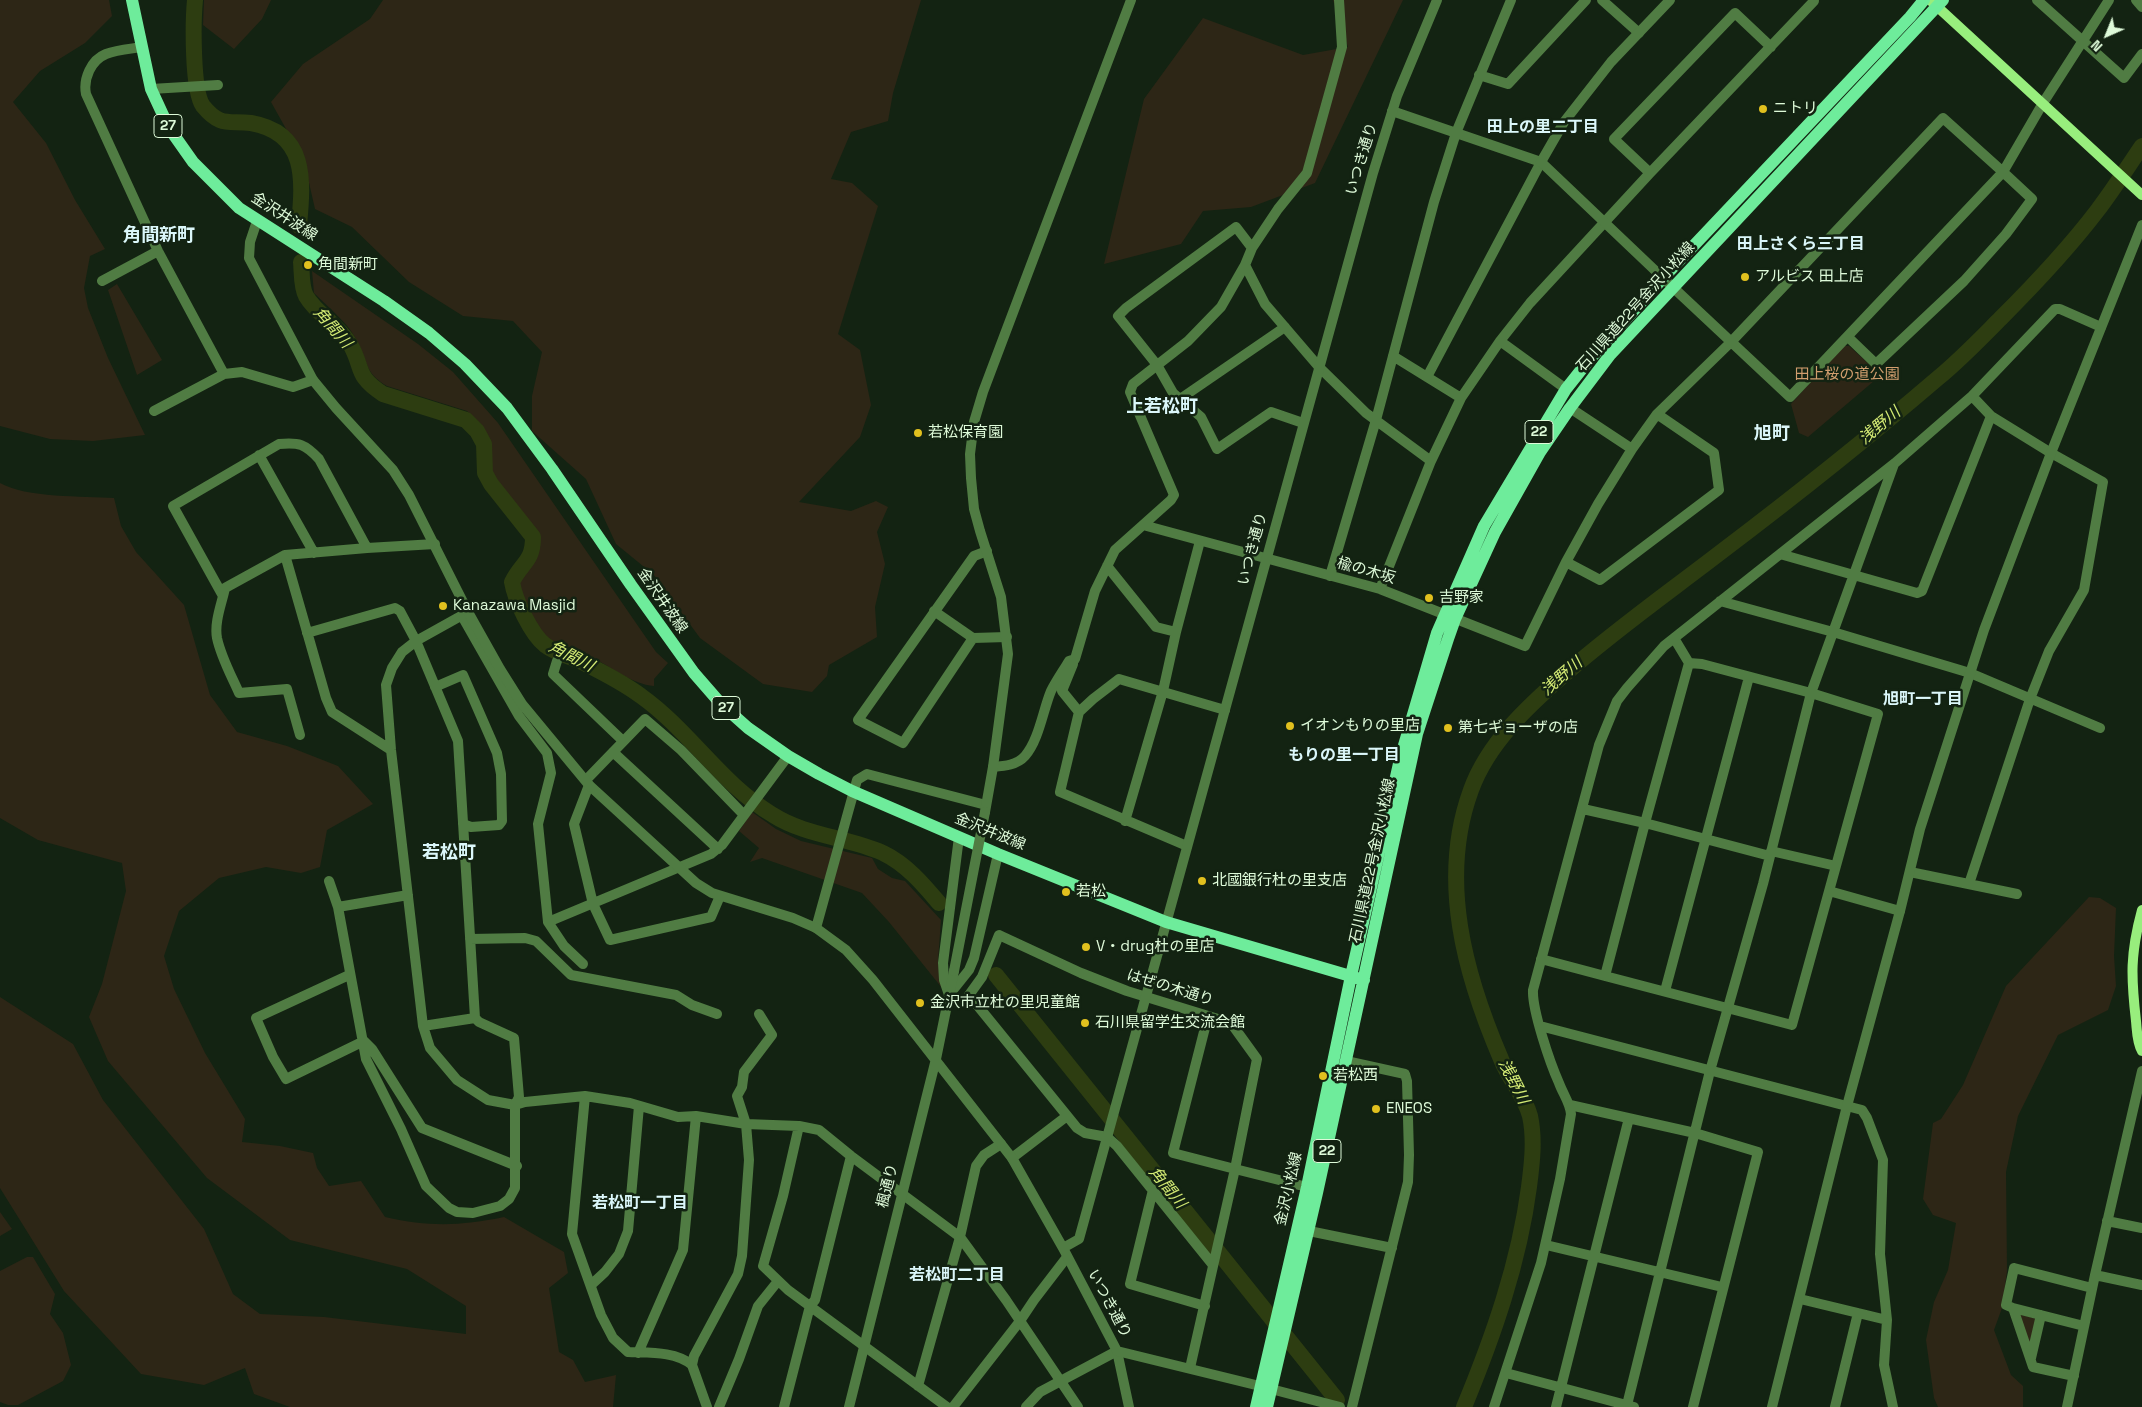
<!DOCTYPE html>
<html>
<head>
<meta charset="utf-8">
<style>
	body { margin:0 }
	#map { position:relative; width:2142px; height:1407px; overflow:hidden; background:#132312; font-family:"Space Grotesk",sans-serif }
	canvas { display:block }
	.north { position:absolute; left:2082px; top:10px; width:50px; height:50px; -webkit-text-stroke:4px #132312; paint-order:stroke; rotate:224deg; font-size:14px; font-weight:700; line-height:20px; text-align:center; color:#defad9 }
	.north::after { content:''; display:block; margin:auto; width:18px; height:22px; background:#defad9; clip-path:polygon(50% 0,100% 100%,50% 72%,0 100%) }
</style>
</head>
<body>
<div id="map">
<canvas width="2142" height="1407"></canvas>
<div class="north">N</div>
</div>
<script>
const ctx = document.querySelector('canvas').getContext('2d');
ctx.lineJoin = 'round';
function fillPath(path, color) { ctx.fillStyle = color; ctx.fill(path, 'evenodd'); }
function strokePath(path, color, width, dash) { ctx.strokeStyle = color; ctx.lineWidth = width; ctx.lineCap = dash ? 'butt' : 'round'; ctx.setLineDash(dash || []); ctx.stroke(path); }
function write(font, color, halo, rows, align = 'center') {
  ctx.font = font + ' "Space Grotesk","Noto Sans JP",sans-serif'; ctx.lineWidth = 5; ctx.setLineDash([]); ctx.textBaseline = 'middle'; ctx.strokeStyle = halo; ctx.fillStyle = color; for (const [text, x, y, turn = 0] of rows) {
    ctx.save(); ctx.translate(x, y); ctx.rotate((+turn || 0) * Math.PI / 180); ctx.textAlign = isNaN(turn) ? turn : align; if (halo) ctx.strokeText(text, 0, 0); ctx.fillText(text, 0, 0); ctx.restore();
  }
}
fillPath(new Path2D(`
	M 0,0 L 109,0 L 112,16 L 85,43 L 40,71 L 13,102 L 46,143 L 75,200 L 105,249 L 90,256 L 84,288 L 88,308 L 108,358 L 145,435 L 93,441 L 50,439 L 0,426 Z
	M 204,0 L 271,0 L 262,19 L 234,49 L 203,25 Z
	M 383,0 L 921,0 L 893,93 L 888,121 L 851,132 L 831,179 L 852,183 L 878,206 L 838,334 L 860,350 L 871,405 L 860,437 L 799,502 L 851,511 L 876,501 L 888,507 L 877,532 L 885,564 L 875,607 L 877,637 L 829,665 L 827,676 L 812,692 L 763,684 L 700,638 L 654,575 L 616,544 L 586,479 L 532,431 L 532,396 L 542,352 L 513,321 L 463,316 L 409,282 L 352,227 L 315,209 L 304,161 L 271,102 L 303,64 L 370,19 Z
	M 1333,0 L 1403,0 L 1315,183 L 1251,207 L 1203,211 L 1181,244 L 1104,264 L 1144,99 L 1203,18 L 1303,55 L 1348,47 Z
	M 312,271 L 418,344 L 453,372 L 498,423 L 656,652 L 668,663 L 654,679 L 654,686 C 632,684 614,669 595,659 C 581,651 570,655 557,652 C 535,646 515,602 512,582 L 518,570 L 532,555 L 533,537 L 492,472 L 489,438 L 481,424 L 467,411 L 387,386 C 363,372 368,360 356,339 C 347,322 328,307 314,293 Z
	M 117,284 L 162,360 L 137,375 L 108,290 Z
	M 1843,346 L 1849,346 L 1881,375 L 1808,437 L 1799,433 L 1791,404 Z
	M 0,483 C 26,498 83,496 114,498 L 121,526 L 136,552 L 184,605 L 210,695 L 237,732 L 287,746 L 338,766 L 373,804 L 327,830 L 320,867 L 301,873 L 266,867 L 219,878 L 179,911 L 164,956 L 174,989 L 205,1053 L 245,1119 L 242,1142 L 280,1146 L 313,1153 L 317,1168 L 329,1186 L 361,1181 L 385,1217 C 429,1227 461,1226 504,1217 L 564,1252 L 568,1273 L 549,1288 L 559,1352 L 573,1360 L 585,1382 L 616,1375 L 613,1407 L 290,1407 L 254,1394 L 245,1368 L 204,1385 L 141,1374 L 64,1291 L 0,1188 L 0,997 L 73,1044 L 103,1100 L 204,1229 L 233,1294 L 260,1314 L 324,1317 L 466,1334 L 466,1306 L 407,1269 L 290,1240 L 207,1178 L 108,1061 L 89,1017 L 102,984 L 126,891 L 122,863 L 38,840 L 0,818 Z
	M 752,812 L 776,829 L 801,841 L 872,858 L 878,869 L 892,878 L 905,881 L 941,920 L 938,961 L 942,988 L 889,922 L 862,893 L 762,858 L 750,862 L 759,848 L 739,831 Z
	M 2089,897 L 2100,898 L 2116,908 L 2114,956 L 2116,986 L 2108,1010 L 2058,1035 L 2018,1116 L 2006,1172 L 2007,1271 L 2002,1308 L 1994,1330 L 2011,1375 L 2023,1386 L 2023,1407 L 1938,1407 L 1934,1398 L 1926,1340 L 1934,1302 L 1948,1270 L 1956,1223 L 1933,1215 L 1923,1199 L 1933,1123 L 1941,1119 L 1963,1085 L 2006,986 Z
	M 0,1212 L 12,1229 L 0,1236 Z
	M 27,1257 L 33,1257 L 55,1294 L 50,1314 L 63,1333 L 71,1365 L 63,1381 L 18,1405 L 8,1405 L 0,1402 L 0,1271 Z
	M 2018,1314 L 2037,1319 L 2031,1347 Z`), '#2d2616');
strokePath(new Path2D(`
	M 195,0 C 193,21 192,91 203,106 C 221,128 229,120 251,123 C 308,133 303,181 299,226
	M 301,262 C 302,272 301,287 306,296 C 317,315 339,325 350,344 C 364,368 354,375 383,394 L 466,420 L 477,431 L 484,444 L 485,473 L 491,484 L 533,537 C 533,562 522,562 512,582 C 515,600 531,634 545,645 C 557,654 573,657 586,664 C 604,673 625,684 641,696 C 690,731 721,784 773,815 C 806,836 847,837 883,853 C 906,864 923,884 939,903
	M 996,975 L 1337,1400
	M 1464,1407 C 1493,1337 1519,1263 1529,1187 C 1532,1164 1535,1139 1530,1116 C 1525,1096 1508,1078 1501,1059 C 1465,975 1438,880 1471,790 C 1488,743 1528,706 1565,674 C 1615,630 1669,592 1721,552 C 1795,496 1868,438 1938,378 C 1961,359 1981,338 2001,318 C 2035,284 2068,249 2097,211 C 2113,190 2127,168 2142,146`), '#2d3d11', 16);
strokePath(new Path2D(`
	M 1602,0 L 1639,33
	M 2037,0 L 2124,78 L 2142,54
	M 142,47 C 130,49 117,50 106,54 C 91,60 83,79 86,94 L 158,251 L 224,374 L 242,372 L 293,387 L 313,380
	M 1479,75 L 1508,84 L 1586,0
	M 151,89 L 218,85
	M 1392,111 L 1541,162 L 1427,377
	M 1650,173 L 1614,139 L 1735,13 L 1771,47
	M 1252,248 L 1236,227 L 1126,308 L 1118,316 L 1157,365 L 1173,393 L 1201,417 L 1217,449 L 1271,412 L 1303,423
	M 1245,265 L 1265,304 L 1319,367 L 1366,413 L 1431,461
	M 1663,278 L 1790,397 L 2003,172 L 2032,199 L 2006,234 L 1964,281 L 1876,364 L 1848,337
	M 102,281 L 158,251
	M 1500,341 L 1566,389
	M 1393,356 L 1461,398
	M 1180,399 L 1285,327
	M 1570,408 L 1632,449
	M 154,411 L 224,374
	M 259,455 L 314,553
	M 1143,525 L 1380,589 L 1525,646 L 1566,562 L 1598,504 L 1632,449 L 1657,414 L 1731,342 L 1943,118 L 2003,172 L 2043,103 L 2109,0
	M 1780,554 L 1917,593 L 1922,591 L 1991,416
	M 285,555 L 326,698 L 332,712 L 391,750
	M 1566,562 L 1600,580 L 1719,490 L 1714,453 L 1657,414
	M 1107,566 L 1156,627 L 1176,632
	M 1330,576 L 1376,420 L 1434,202 L 1456,133 L 1511,0
	M 1380,589 L 1431,461 L 1461,398 L 1500,341 L 1530,303 L 1650,173 L 1814,1 L 1813,0
	M 223,596 L 173,506 L 279,444 C 299,442 305,444 319,459 L 367,548
	M 1720,601 L 1833,632 L 1970,673 L 2100,728
	M 934,611 L 973,638 L 1007,637
	M 468,612 L 416,641 L 402,652 L 392,668 L 386,685 L 391,750 L 423,1026 L 430,1048 L 457,1080 L 488,1100 L 515,1105 L 525,1102 L 585,1096 L 630,1103 L 678,1117 L 696,1116 L 746,1124 L 799,1126 L 819,1130 L 851,1156 L 960,1237 L 1006,1300 L 1078,1407
	M 462,616 L 519,716 L 547,753 L 551,773 L 538,824 L 548,922 L 564,946 L 583,964
	M 307,633 L 395,608 L 400,611 L 416,641 L 458,741 L 475,1018 L 479,1022 L 514,1038 L 519,1097 L 515,1105 L 515,1188 L 509,1199 L 500,1206 L 473,1213 L 457,1212 L 449,1208 L 426,1186 L 401,1129 L 366,1059 L 338,907 L 329,881
	M 973,638 L 903,743 L 858,720 L 974,556 L 987,551
	M 1674,638 L 1689,663 L 1645,823 L 1605,976 L 1792,1025 L 1878,714 L 1811,693 L 1702,664 L 1689,663
	M 557,661 L 553,674 L 623,741
	M 1073,664 L 1062,691 L 1079,712
	M 435,687 L 463,675 L 497,753 L 501,774 L 502,821 L 499,825 L 471,827 L 463,824
	M 300,735 L 287,689 L 239,693 C 231,675 221,657 217,638 C 214,622 222,603 225,588 L 285,555 L 367,548 L 435,544
	M 613,752 L 718,849
	M 993,767 C 1005,766 1017,765 1025,756 C 1039,740 1043,710 1051,691 C 1056,681 1063,671 1069,661 L 1075,659 L 1095,591 L 1115,550 L 1171,500 L 1174,495 L 1130,392 L 1133,384 L 1188,341 L 1221,307 L 1245,265 L 1252,248 L 1278,209 L 1307,173 L 1342,47 L 1339,0
	M 586,780 L 645,719 L 681,750 L 744,815
	M 589,785 L 574,824 L 593,904 L 610,940 L 711,917 L 720,896
	M 1583,809 L 1645,823 L 1770,856
	M 1125,821 L 1163,691 L 1176,632 L 1200,541
	M 959,837 L 943,963 L 944,980 L 949,995 L 969,970 L 974,958 L 998,854
	M 1187,846 L 1060,792 L 1079,712 L 1093,699 L 1119,679 L 1225,710
	M 1771,851 L 1836,866
	M 1910,872 L 2017,894
	M 1969,884 L 2030,699 L 2049,651 L 2084,590 L 2103,482 L 2051,453 L 1991,416 L 1972,396
	M 1829,891 L 1900,911
	M 338,907 L 408,895
	M 548,922 L 711,854 L 722,845 L 788,756
	M 816,928 L 857,780 L 867,774 L 986,805
	M 470,939 L 525,938 L 536,941 L 571,975 L 676,995 L 692,1005 L 717,1014
	M 1541,959 L 1605,976
	M 349,975 L 256,1018 L 273,1057 L 286,1079 L 364,1041
	M 1665,991 L 1749,677
	M 423,1026 L 475,1018
	M 1540,1026 L 1862,1110 L 1867,1118 L 1883,1160 L 1880,1254 L 1887,1320 L 1884,1365 L 1893,1407
	M 364,1041 L 372,1049 L 422,1128 L 517,1166
	M 1346,1061 L 1405,1074 L 1407,1081 L 1409,1155 L 1408,1182 L 1352,1407
	M 585,1096 L 572,1234 L 601,1315 L 613,1338 L 628,1352 C 648,1353 675,1351 692,1365 L 707,1407
	M 1570,1105 L 1695,1133 L 1758,1152 L 1693,1407
	M 799,1126 L 783,1196 L 763,1266 L 788,1290 L 947,1407
	M 1012,1158 L 1067,1116
	M 1153,1190 L 1130,1284 L 1205,1306
	M 2107,1221 L 2142,1228
	M 1309,1231 L 1392,1248
	M 1546,1245 L 1722,1287
	M 1213,1265 L 1117,1146 L 1107,1137 L 1085,1133 L 1077,1128 L 969,995 L 982,977 L 999,935 L 1081,973 L 1127,991 L 1231,1023 L 1257,1059 L 1235,1169 L 1307,1187
	M 2095,1275 L 2142,1285
	M 591,1285 L 605,1272 L 619,1254 L 628,1231 L 639,1106
	M 1800,1299 L 1887,1320
	M 2013,1308 L 2084,1326
	M 638,1353 L 683,1250 L 696,1116
	M 2031,1358 L 2041,1315
	M 692,1365 L 694,1356 L 738,1274 L 742,1256 L 749,1160 L 746,1124 L 737,1096 L 742,1087 L 744,1072 L 772,1035 L 759,1014
	M 1190,1368 L 1235,1169 L 1173,1153 L 1208,1016
	M 1506,1373 L 1634,1407
	M 2074,1376 L 2033,1367 L 2013,1308 L 2006,1305 L 2014,1268 L 2092,1288
	M 918,1386 L 960,1237 L 976,1166 L 984,1155 L 1001,1144
	M 1271,1389 L 1340,1407
	M 1627,1405 L 1710,1071 L 1763,884 L 1811,693 L 1894,464
	M 719,1407 L 739,1359 L 758,1306 L 778,1281
	M 784,1407 L 810,1306 L 815,1300 L 851,1156
	M 953,1407 L 1020,1321 L 1034,1300 L 1067,1257
	M 1026,1407 L 1040,1392 L 1117,1351 L 1129,1407
	M 1494,1407 L 1541,1263 L 1560,1179 L 1571,1114 C 1570,1103 1563,1094 1559,1083 C 1550,1063 1532,1010 1533,990 L 1599,745 L 1617,701 L 1627,688 L 1664,646 L 1895,463 L 1972,396 L 2055,309 L 2060,309 L 2101,327
	M 1556,1407 L 1629,1118
	M 1835,1407 L 1858,1313
	M 2067,1407 L 2095,1275 L 2142,1071`), '#507c43', 10);
strokePath(new Path2D(`
	M 2136,0 L 2142,7
	M 257,221 L 250,242 L 249,258 L 313,380 L 336,408 L 393,470 L 409,495 L 468,612 L 500,669 L 522,704 L 589,785 L 696,883 L 712,893 L 793,918 L 816,928 L 846,950 L 873,980 L 1012,1158 L 1063,1248
	M 1663,278 L 1541,162 L 1564,122 L 1611,62 L 1670,0
	M 985,812 L 993,767 L 1008,654 L 1001,597 L 980,531 L 974,509 L 971,478 L 970,454 L 974,422 L 983,392 L 1131,0
	M 1268,1388 L 1117,1351 L 1063,1248 L 1079,1239 L 1373,173 L 1397,96 L 1437,0
	M 849,1407 L 936,1059 L 954,971
	M 1772,1407 L 1847,1106 L 1900,911 L 1920,829 L 1984,630 L 2051,453 L 2142,225`), '#507c43', 10);
strokePath(new Path2D(`
	M 1930,0 L 2142,195
	M 2142,910 C 2130,954 2131,977 2136,1021 C 2137,1031 2137,1043 2142,1051`), '#98ee7d', 10);
strokePath(new Path2D(`
	M 132,0 L 151,89 L 169,128 L 193,162 L 239,208 L 384,301 L 429,333 L 465,364 L 507,408 L 552,469 L 631,585 L 694,673 L 721,704 L 748,728 L 788,756 L 819,774 L 852,791 L 998,854 L 1166,922 L 1364,980
	M 1256,1407 L 1307,1187 L 1351,976 L 1400,759 L 1437,633 L 1484,526 L 1566,389 L 1589,360 L 1663,278 L 1910,17 L 1924,0
	M 1267,1407 L 1317,1193 L 1417,734 L 1448,639 L 1455,619 L 1495,532 L 1540,452 L 1570,408 L 1610,355 L 1943,0`), '#6eec9b', 12);
strokePath(new Path2D(`
	M 954,971 L 985,812`), '#507c43', 10);
for (const [x, y, r, color] of [
	[1763,109,5,"#e1c01e"],
	[308,265,5,"#e1c01e"],
	[1745,277,5,"#e1c01e"],
	[918,433,5,"#e1c01e"],
	[1429,598,5,"#e1c01e"],
	[443,606,5,"#e1c01e"],
	[1290,726,5,"#e1c01e"],
	[1448,728,5,"#e1c01e"],
	[1202,881,5,"#e1c01e"],
	[1066,892,5,"#e1c01e"],
	[1086,947,5,"#e1c01e"],
	[920,1003,5,"#e1c01e"],
	[1085,1023,5,"#e1c01e"],
	[1323,1076,5,"#e1c01e"],
	[1376,1109,5,"#e1c01e"]
]) { const dot = new Path2D(); dot.arc(x, y, r, 0, 2 * Math.PI); ctx.fillStyle = color; ctx.fill(dot); strokePath(dot, '#132312', 2); }
for (const [x, y, w] of [
	[168,126,28],
	[1539,432,28],
	[726,708,28],
	[1327,1151,28]
]) { const box = new Path2D(); box.roundRect(x - w / 2, y - 11.5, w, 23, 4); ctx.fillStyle = '#132312'; ctx.fill(box); strokePath(box, '#defad9', 1); }
write('bold 14px', '#defad9', null, [
	["27",168,126],
	["22",1539,432],
	["27",726,708],
	["22",1327,1151]
]);
write('15px', '#defad9', '#132312', [
	["ニトリ",1773,109],
	["角間新町",318,265],
	["アルビス 田上店",1755,277],
	["若松保育園",928,433],
	["吉野家",1439,598],
	["Kanazawa Masjid",453,606],
	["イオンもりの里店",1300,726],
	["第七ギョーザの店",1458,728],
	["北國銀行杜の里支店",1212,881],
	["若松",1076,892],
	["V・drug杜の里店",1096,947],
	["金沢市立杜の里児童館",930,1003],
	["石川県留学生交流会館",1095,1023],
	["若松西",1333,1076],
	["ENEOS",1386,1109]
], 'left');
write('15px', '#defad9', '#132312', [
	["いつき通り",1362,159,-73],
	["金沢井波線",284,217,33],
	["石川県道22号金沢小松線",1636,307,-48],
	["いつき通り",1253,549,-75],
	["楡の木坂",1366,571,16],
	["金沢井波線",662,601,55],
	["金沢井波線",990,832,22],
	["石川県道22号金沢小松線",1373,861,-78],
	["はぜの木通り",1170,988,17],
	["楓通り",888,1186,-76],
	["金沢小松線",1289,1189,-77],
	["いつき通り",1109,1304,62]
]);
write('15px', '#d19e6e', '#132312', [
	["田上桜の道公園",1847,375]
]);
write('bold 16px', '#dbf7fa', '#132312', [
	["田上の里二丁目",1543,128],
	["田上さくら三丁目",1801,245],
	["旭町一丁目",1923,700],
	["もりの里一丁目",1344,756],
	["若松町一丁目",640,1204],
	["若松町二丁目",957,1276]
]);
write('italic 16px', '#d5ec75', '#132312', [
	["角間川",332,328,49],
	["浅野川",1880,426,-40],
	["角間川",571,657,27],
	["浅野川",1562,677,-41],
	["浅野川",1513,1082,63],
	["角間川",1167,1188,51]
]);
write('bold 18px', '#dbf7fa', '#132312', [
	["角間新町",159,236],
	["上若松町",1162,407],
	["旭町",1772,434],
	["若松町",449,853]
]);
</script>
</body>
</html>
